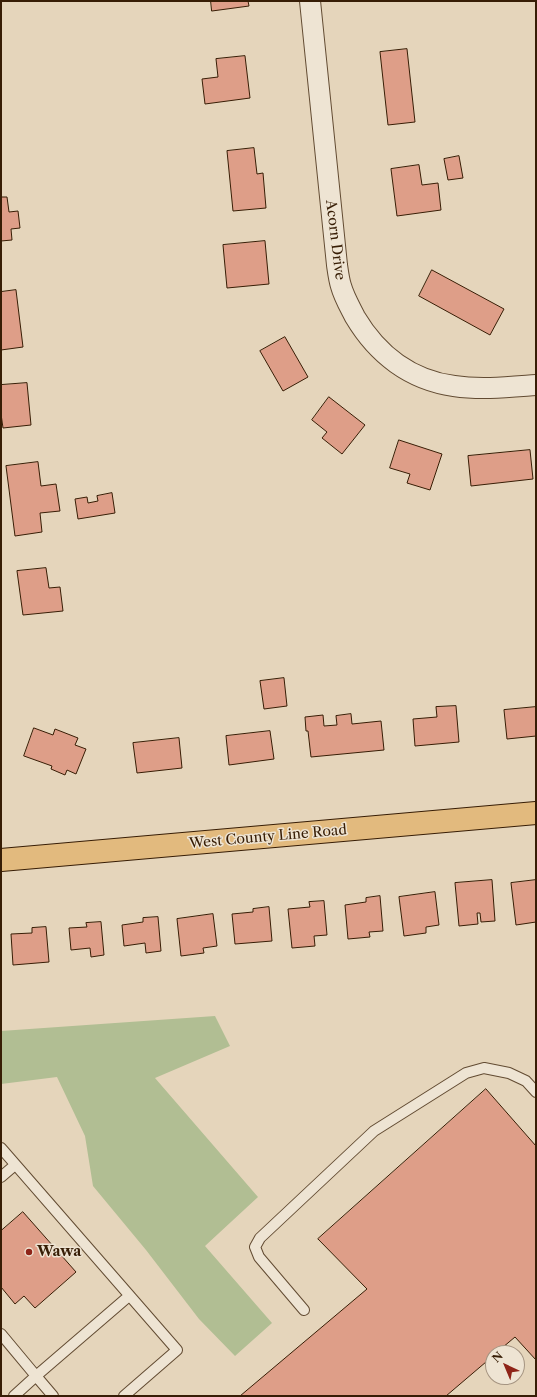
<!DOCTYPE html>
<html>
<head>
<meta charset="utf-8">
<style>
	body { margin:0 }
	#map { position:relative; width:537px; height:1397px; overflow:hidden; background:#e5d5bb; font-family:"Libre Caslon Text",serif }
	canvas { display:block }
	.frame { position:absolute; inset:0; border:2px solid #371d05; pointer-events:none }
	.north { position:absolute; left:485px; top:1345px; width:40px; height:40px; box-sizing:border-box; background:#eee4d3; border:1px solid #a59481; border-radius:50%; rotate:316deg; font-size:11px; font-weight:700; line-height:16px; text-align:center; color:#371d05 }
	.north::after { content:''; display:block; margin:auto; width:14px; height:18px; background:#8f2418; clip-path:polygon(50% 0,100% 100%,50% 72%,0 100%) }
</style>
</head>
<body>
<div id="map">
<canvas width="537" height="1397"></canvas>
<div class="frame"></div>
<div class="north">N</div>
</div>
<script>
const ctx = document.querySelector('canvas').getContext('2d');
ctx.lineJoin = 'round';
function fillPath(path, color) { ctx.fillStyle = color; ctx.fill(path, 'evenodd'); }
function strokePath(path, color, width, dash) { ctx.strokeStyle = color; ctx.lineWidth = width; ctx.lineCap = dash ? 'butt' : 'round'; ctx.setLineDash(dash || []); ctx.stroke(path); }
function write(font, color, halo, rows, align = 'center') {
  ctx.font = font + ' "Libre Caslon Text",serif'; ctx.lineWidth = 3; ctx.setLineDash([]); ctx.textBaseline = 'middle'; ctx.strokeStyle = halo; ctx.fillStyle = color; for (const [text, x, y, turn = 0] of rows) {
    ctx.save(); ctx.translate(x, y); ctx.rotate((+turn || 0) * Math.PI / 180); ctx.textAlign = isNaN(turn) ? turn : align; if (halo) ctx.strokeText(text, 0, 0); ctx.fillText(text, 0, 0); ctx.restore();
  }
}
fillPath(new Path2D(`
	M 215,1016 L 230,1046 L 155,1078 L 258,1197 L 205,1246 L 272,1323 L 235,1356 L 199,1319 L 146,1250 L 93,1186 L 85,1136 L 57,1077 L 1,1084 L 1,1031 Z`), '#b1be93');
const building = new Path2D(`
	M 211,1 L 248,1 L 249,6 L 212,11 Z
	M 407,49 L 415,122 L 388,125 L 380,52 Z
	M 245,56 L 250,98 L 205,104 L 202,79 L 218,77 L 216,59 Z
	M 254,148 L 257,174 L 263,173 L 266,208 L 233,211 L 227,151 Z
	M 459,156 L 463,178 L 448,180 L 444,159 Z
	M 419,165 L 422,185 L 438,183 L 441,210 L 397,216 L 391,169 Z
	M 1,197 L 7,197 L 9,212 L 18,211 L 20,228 L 11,229 L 12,240 L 1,241 Z
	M 265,241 L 269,284 L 227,288 L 223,245 Z
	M 432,270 L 504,309 L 490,335 L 419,296 Z
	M 16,290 L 23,347 L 1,350 L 1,292 Z
	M 285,337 L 308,377 L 283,391 L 260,351 Z
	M 27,383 L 31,425 L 3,428 L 1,414 L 1,385 Z
	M 329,397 L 365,425 L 342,454 L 322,438 L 327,432 L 312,420 Z
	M 399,440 L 442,454 L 430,490 L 407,483 L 410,474 L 390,468 Z
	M 530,450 L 533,479 L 471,486 L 468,456 Z
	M 38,462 L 41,486 L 56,484 L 60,511 L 40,513 L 42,532 L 15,536 L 6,466 Z
	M 112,493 L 115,513 L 78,519 L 75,499 L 87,497 L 88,503 L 98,501 L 97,496 Z
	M 46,568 L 49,588 L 60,587 L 63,611 L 23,615 L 17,571 Z
	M 284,678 L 287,706 L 264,709 L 260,681 Z
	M 456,706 L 459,742 L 415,746 L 413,719 L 437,717 L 436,707 Z
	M 536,707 L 536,736 L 507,739 L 504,710 Z
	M 351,714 L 352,724 L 381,721 L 384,750 L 311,757 L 308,731 L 306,731 L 305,717 L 323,715 L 324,726 L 337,725 L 336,716 Z
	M 34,728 L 53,735 L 55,729 L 78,738 L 75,745 L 86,749 L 76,774 L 67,770 L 65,775 L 51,769 L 52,766 L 24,756 Z
	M 270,731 L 274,759 L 229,765 L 226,736 Z
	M 179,738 L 182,768 L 137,773 L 133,743 Z
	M 492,880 L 495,921 L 481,922 L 480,913 L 477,913 L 478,924 L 459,926 L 455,883 Z
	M 536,880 L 536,922 L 516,925 L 511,883 Z
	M 435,892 L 439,925 L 426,927 L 426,933 L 404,936 L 399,897 Z
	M 380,896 L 383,931 L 369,932 L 370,937 L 348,939 L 345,905 L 366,902 L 366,898 Z
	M 324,901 L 327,935 L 314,936 L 315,946 L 292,948 L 288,909 L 310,907 L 309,902 Z
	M 269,907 L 272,941 L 235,944 L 232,914 L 253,912 L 253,909 Z
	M 213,914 L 217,946 L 203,948 L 204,953 L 181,956 L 177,919 Z
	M 158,917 L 161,951 L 146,953 L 145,943 L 124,946 L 122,925 L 143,922 L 143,918 Z
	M 101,922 L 104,955 L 91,957 L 90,948 L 71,950 L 69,928 L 87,927 L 86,923 Z
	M 46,927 L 49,962 L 13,965 L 11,934 L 32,933 L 32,928 Z
	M 486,1089 L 536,1146 L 536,1360 L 515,1337 L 496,1353 L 493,1353 L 493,1356 L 446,1396 L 240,1396 L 367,1289 L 318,1239 Z
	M 23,1212 L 76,1272 L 35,1308 L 24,1296 L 15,1304 L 1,1287 L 1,1231 Z`);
fillPath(building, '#de9e88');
strokePath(building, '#371d05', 1);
const lane = new Path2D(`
	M 1,1148 L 177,1350 L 124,1396
	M 1,1177 L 15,1165
	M 304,1310 L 259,1257 L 255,1247 L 260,1238 L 374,1131 L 466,1073 L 484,1068 L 509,1073 L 526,1081 L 536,1092
	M 1,1334 L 36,1376 L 129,1296
	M 14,1396 L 36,1376 L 53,1396`);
const street = new Path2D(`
	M 310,1 L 337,265 C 338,272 339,280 341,286 C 344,297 350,307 355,317 C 377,354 410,380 454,386 C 481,390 509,387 536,385`);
const primary = new Path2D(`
	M 1,860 L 536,813`);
strokePath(lane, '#624b32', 12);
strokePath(street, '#624b32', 22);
strokePath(primary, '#371d05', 24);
strokePath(lane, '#eee4d3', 10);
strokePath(street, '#eee4d3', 20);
strokePath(primary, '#e2ba7e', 22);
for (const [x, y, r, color] of [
	[29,1252,4,"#8f2418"]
]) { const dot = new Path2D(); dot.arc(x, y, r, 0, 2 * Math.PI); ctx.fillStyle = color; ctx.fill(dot); strokePath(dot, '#eee4d3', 1.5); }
write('14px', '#371d05', '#eee4d3', [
	["Acorn Drive",335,240,83],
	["West County Line Road",268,837,-5]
]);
write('bold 14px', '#371d05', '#eee4d3', [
	["Wawa",37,1252]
], 'left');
</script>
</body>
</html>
